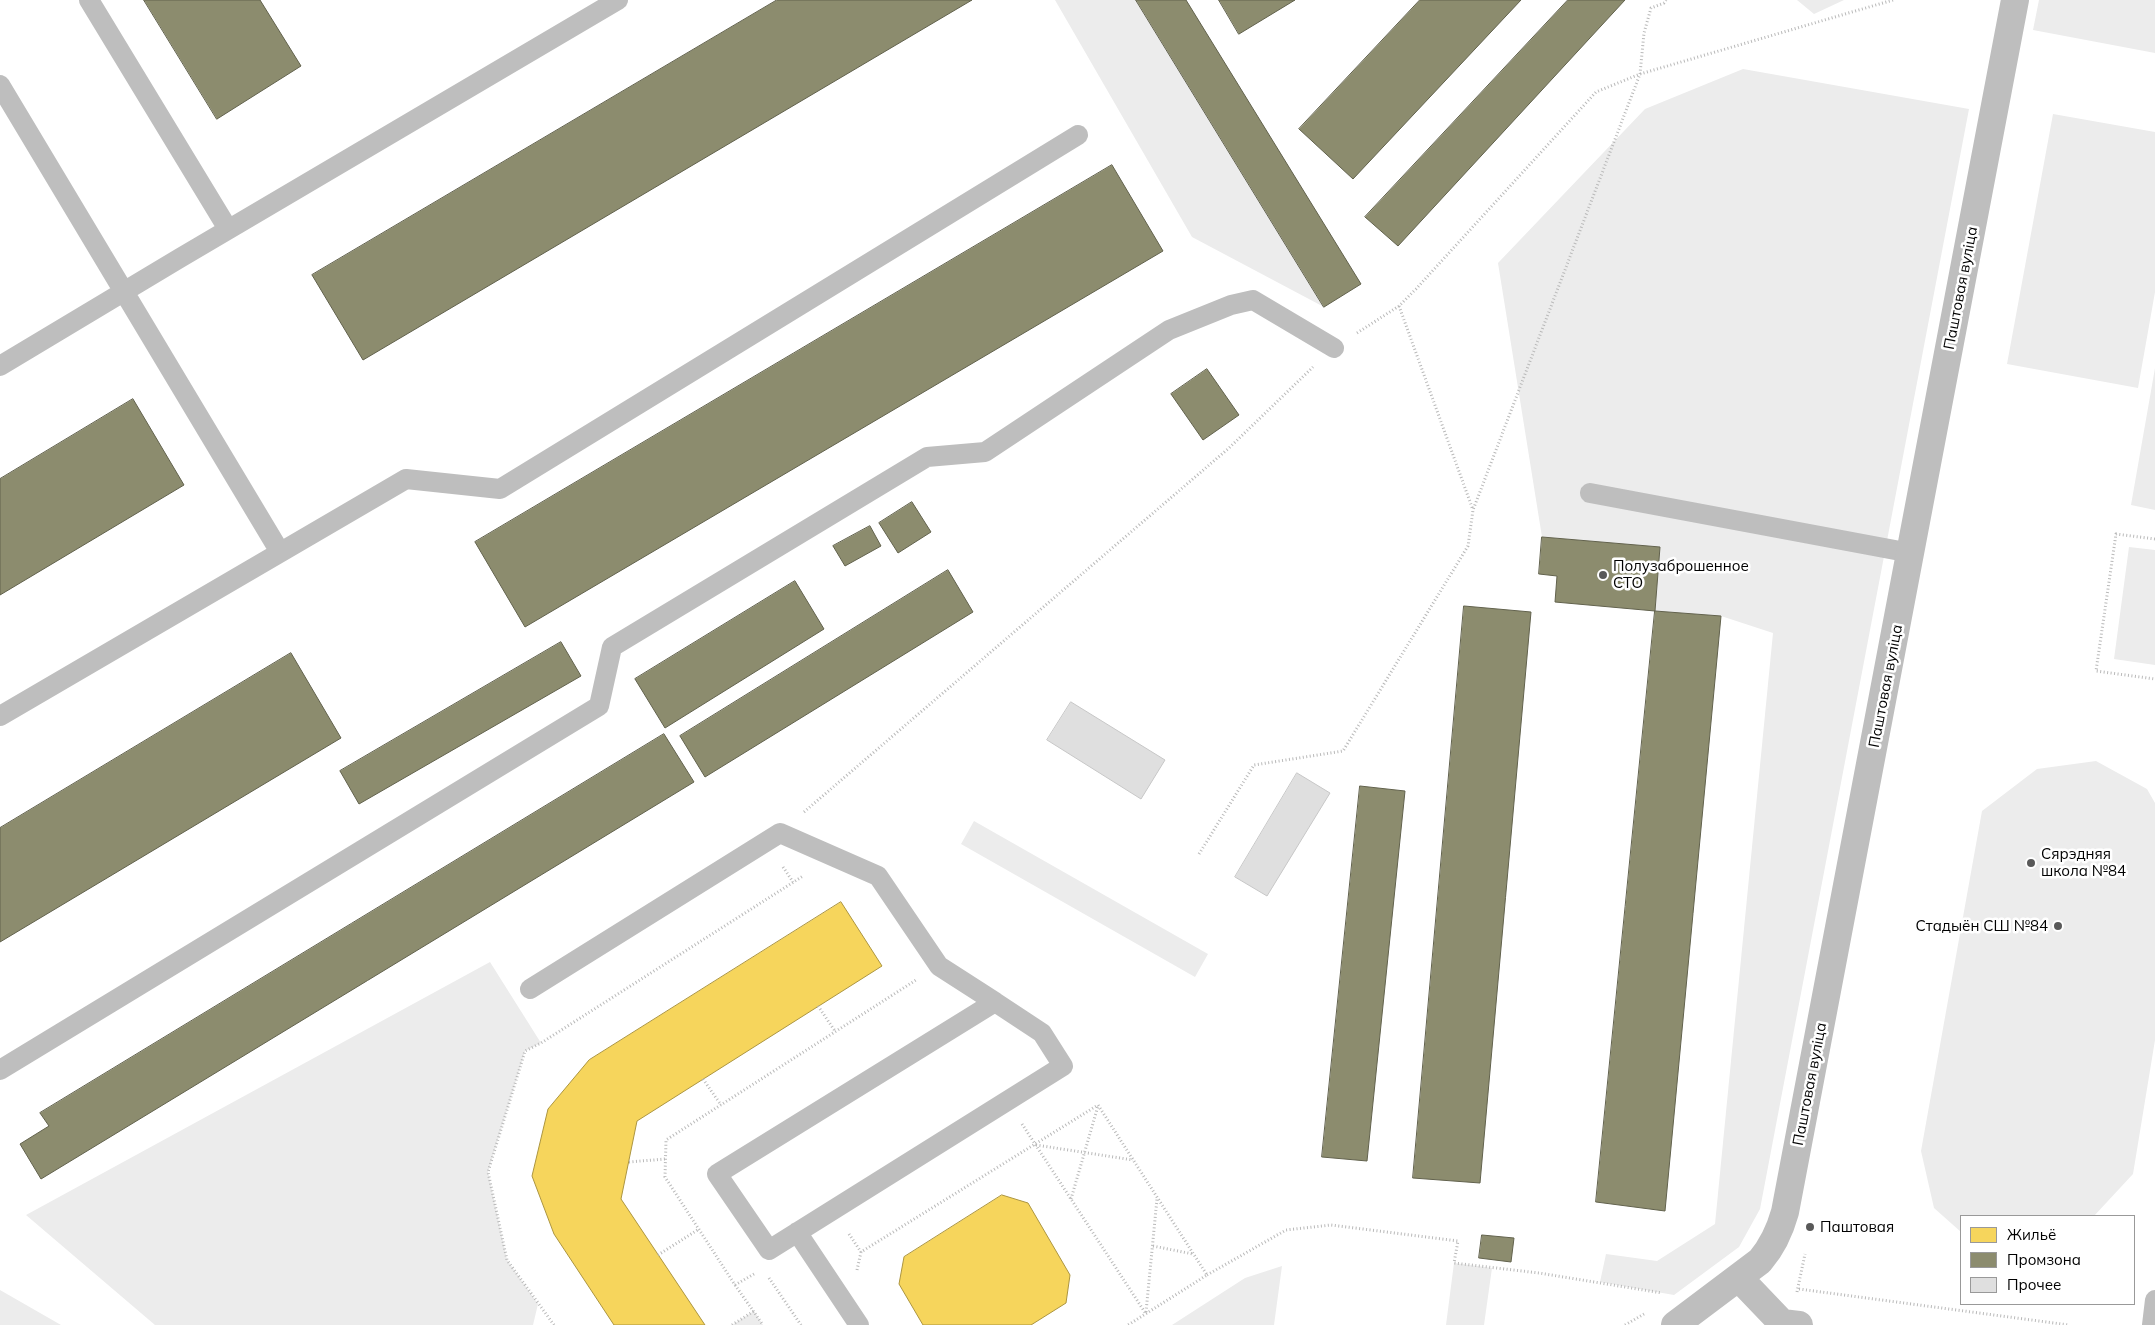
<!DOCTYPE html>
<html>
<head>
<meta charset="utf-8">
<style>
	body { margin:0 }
	#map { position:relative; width:2155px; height:1325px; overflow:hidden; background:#fff; font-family:Mulish,sans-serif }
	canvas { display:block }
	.legend { position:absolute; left:1960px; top:1215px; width:175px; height:90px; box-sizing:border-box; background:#fff; border:1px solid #999; margin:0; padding:6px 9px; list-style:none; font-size:15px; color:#000 }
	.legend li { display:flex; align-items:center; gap:10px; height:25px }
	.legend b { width:25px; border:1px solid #999 }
</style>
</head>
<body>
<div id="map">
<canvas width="2155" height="1325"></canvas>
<ul class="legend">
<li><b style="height:14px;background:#f6d55c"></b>Жильё</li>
<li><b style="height:14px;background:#8c8c6e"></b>Промзона</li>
<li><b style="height:14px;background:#dfdfdf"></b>Прочее</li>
</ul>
</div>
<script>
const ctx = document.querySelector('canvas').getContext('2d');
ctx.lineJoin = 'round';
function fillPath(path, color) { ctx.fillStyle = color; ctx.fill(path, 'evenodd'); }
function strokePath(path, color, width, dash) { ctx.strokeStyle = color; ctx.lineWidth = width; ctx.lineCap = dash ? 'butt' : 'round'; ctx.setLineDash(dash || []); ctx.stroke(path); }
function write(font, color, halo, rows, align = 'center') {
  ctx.font = font + ' Mulish,sans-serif'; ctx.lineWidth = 5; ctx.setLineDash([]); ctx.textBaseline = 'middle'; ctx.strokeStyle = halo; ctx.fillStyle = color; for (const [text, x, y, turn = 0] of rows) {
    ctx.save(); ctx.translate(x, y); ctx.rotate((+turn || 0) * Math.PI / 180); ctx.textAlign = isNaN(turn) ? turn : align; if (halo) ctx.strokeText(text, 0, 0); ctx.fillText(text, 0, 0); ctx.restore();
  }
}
fillPath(new Path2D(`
	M 1055,0 L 1136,0 L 1324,307 L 1192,237 Z
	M 1797,0 L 1844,0 L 1814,14 Z
	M 2039,0 L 2155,0 L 2155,53 L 2033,30 Z
	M 1743,69 L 1969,109 L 1760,1209 L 1739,1247 L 1674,1295 L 1600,1282 L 1606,1254 L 1657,1261 L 1715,1224 L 1773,633 L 1721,616 L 1655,611 L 1660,547 L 1542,537 L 1498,263 L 1645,109 Z
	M 2053,114 L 2155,132 L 2155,292 L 2138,388 L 2007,364 Z
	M 2155,368 L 2155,510 L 2131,505 Z
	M 2129,547 L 2155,550 L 2155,665 L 2114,659 Z
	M 2096,761 L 2147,789 L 2155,803 L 2155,1040 L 2133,1174 L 2094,1216 L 1961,1216 L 1961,1232 L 1934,1208 L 1921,1151 L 1982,811 L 2037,769 Z
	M 974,821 L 1208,954 L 1195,977 L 961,844 Z
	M 490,962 L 541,1043 L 525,1051 L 488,1172 L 507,1260 L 538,1304 L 533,1325 L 155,1325 L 26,1215 Z
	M 1454,1263 L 1492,1268 L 1484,1325 L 1446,1325 Z
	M 1282,1266 L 1274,1325 L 1172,1325 L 1245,1278 Z
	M 0,1290 L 61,1325 L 0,1325 Z
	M 754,1311 L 763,1325 L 732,1325 Z`), '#ececec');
const homes = new Path2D(`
	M 841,902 L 882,966 L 637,1121 L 621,1199 L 705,1325 L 614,1325 L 554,1234 L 532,1176 L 548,1109 L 589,1060 Z
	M 1002,1195 L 1028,1203 L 1070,1275 L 1066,1303 L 1031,1325 L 923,1325 L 899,1284 L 904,1257 Z`);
fillPath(homes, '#f6d55c');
strokePath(homes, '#ac9540', 1);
const industry = new Path2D(`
	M 144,0 L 260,0 L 301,66 L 217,119 Z
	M 777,0 L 972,0 L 363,360 L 312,275 Z
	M 1136,0 L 1186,0 L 1361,284 L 1324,307 Z
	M 1219,0 L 1295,0 L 1239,34 Z
	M 1420,0 L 1521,0 L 1353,179 L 1299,129 Z
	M 1568,0 L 1625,0 L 1398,246 L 1365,217 Z
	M 1112,165 L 1163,251 L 525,627 L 475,542 Z
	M 1207,369 L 1239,415 L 1203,440 L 1171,394 Z
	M 133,399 L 184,485 L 0,595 L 0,479 Z
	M 912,502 L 931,532 L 898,553 L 879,523 Z
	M 870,526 L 881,546 L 845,566 L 833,546 Z
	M 1542,537 L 1660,547 L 1655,611 L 1555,602 L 1557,576 L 1539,574 Z
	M 948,570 L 973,612 L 705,777 L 680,736 Z
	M 795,581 L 824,629 L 665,728 L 635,679 Z
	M 1464,606 L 1531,612 L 1480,1183 L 1413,1178 Z
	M 1655,611 L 1721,616 L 1665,1211 L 1596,1202 Z
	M 561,642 L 581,676 L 359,804 L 340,771 Z
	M 291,653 L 341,738 L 0,942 L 0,828 Z
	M 664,734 L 694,782 L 41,1179 L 20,1144 L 49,1126 L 40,1113 Z
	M 1360,786 L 1405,791 L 1367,1161 L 1322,1157 Z
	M 1482,1235 L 1514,1238 L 1511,1262 L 1479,1258 Z`);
fillPath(industry, '#8c8c6e');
strokePath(industry, '#62624d', 1);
const building = new Path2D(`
	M 1071,702 L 1165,760 L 1141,799 L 1047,740 Z
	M 1297,773 L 1330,793 L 1267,896 L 1235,877 Z`);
fillPath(building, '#dfdfdf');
strokePath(building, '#c7c7c7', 1);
strokePath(new Path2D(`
	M 1399,306 L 1473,510
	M 1357,333 L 1399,306 L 1416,289 L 1596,92 L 1640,74 L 1893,0
	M 2155,539 L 2116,534 L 2096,671 L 2155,679
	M 804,812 L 1229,448 L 1313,367
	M 1199,854 L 1254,765 L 1343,751 L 1468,546 L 1473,510 L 1640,74 L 1644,33 L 1651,8 L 1664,3 L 1666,0
	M 783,867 L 793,882
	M 818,1006 L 835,1031
	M 703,1079 L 721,1105
	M 1022,1124 L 1146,1314
	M 1036,1145 L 1133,1160
	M 629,1162 L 665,1159
	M 1071,1199 L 1098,1106
	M 849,1234 L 861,1252
	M 1153,1246 L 1193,1254
	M 658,1255 L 699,1229
	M 857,1270 L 861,1252 L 1098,1105 L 1207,1275 L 1128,1325
	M 754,1274 L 735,1285 L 665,1177 L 666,1140 L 916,980
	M 1207,1275 L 1286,1230 L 1331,1225 L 1458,1241 L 1454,1263 L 1539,1273 L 1662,1293
	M 769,1278 L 801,1325
	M 735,1285 L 763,1325
	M 1799,1289 L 2069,1325
	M 1797,1292 L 1805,1254
	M 1146,1312 L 1157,1199
	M 554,1325 L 507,1260 L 488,1172 L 525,1051 L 541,1043 L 803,876
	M 732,1325 L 754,1311
	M 1625,1325 L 1644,1314`), '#b9b9b9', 3, [1, 2.5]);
strokePath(new Path2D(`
	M 89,0 L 228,229
	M 0,85 L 280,552
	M 0,366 L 180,258 L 618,0
	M 1590,493 L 1911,553
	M 0,716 L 406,479 L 500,489 L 1078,135
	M 530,989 L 780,833 L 878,876 L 939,966 L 995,1002
	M 995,1002 L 1042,1033 L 1063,1066 L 769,1250 L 717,1174 Z
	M 0,1070 L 599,706 L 612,647 L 927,457 L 985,452 L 1169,330 L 1231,305 L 1253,300 L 1334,348
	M 797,1232 L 859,1325
	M 2152,1325 L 2155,1300`), '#bebebe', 20);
strokePath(new Path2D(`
	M 1739,1278 L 1782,1323 L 1799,1325
	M 1675,1325 L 1760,1261 C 1772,1247 1780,1230 1785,1212 L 2015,0`), '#bebebe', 28);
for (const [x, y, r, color] of [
	[1603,575,5,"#595959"],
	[2031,863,5,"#595959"],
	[2058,926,5,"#595959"],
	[1810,1227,5,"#595959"]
]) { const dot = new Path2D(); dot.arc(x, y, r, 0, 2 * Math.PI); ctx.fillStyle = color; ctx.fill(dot); strokePath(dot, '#fff', 2); }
write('15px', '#000', '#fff', [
	["Паштовая вуліца",1961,288,-79],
	["Паштовая вуліца",1886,686,-79],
	["Паштовая вуліца",1810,1084,-79]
]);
write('15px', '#000', '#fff', [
	["Полузаброшенное",1613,566],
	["СТО",1613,583],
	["Сярэдняя",2041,854],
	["школа №84",2041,871],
	["Стадыён СШ №84",2048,926,"right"],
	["Паштовая",1820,1227]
], 'left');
</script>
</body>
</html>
